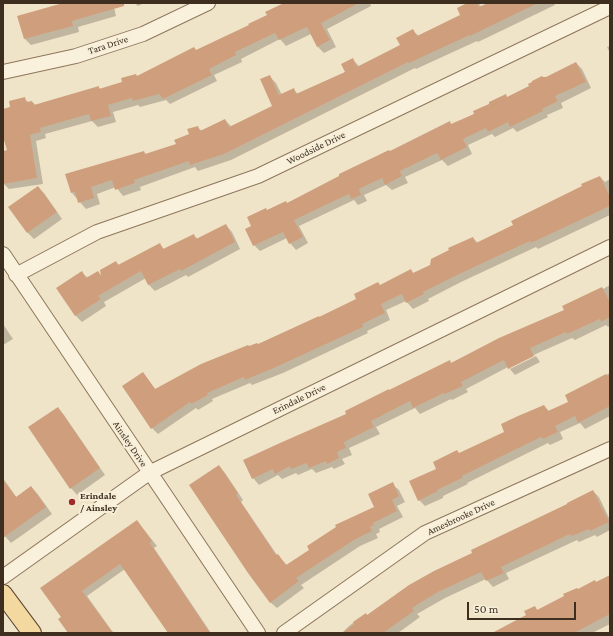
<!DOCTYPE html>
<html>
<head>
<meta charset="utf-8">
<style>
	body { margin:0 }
	#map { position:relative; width:613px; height:636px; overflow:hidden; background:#f0e4c8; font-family:"Crimson Pro",serif }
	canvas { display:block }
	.frame { position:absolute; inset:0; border:4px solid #3d2e20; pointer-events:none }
	.scale { position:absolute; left:467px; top:602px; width:109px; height:18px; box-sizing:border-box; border:2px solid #3d2e20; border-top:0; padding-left:5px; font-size:12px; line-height:14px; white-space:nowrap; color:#3d2e20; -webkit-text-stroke:3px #f7eed8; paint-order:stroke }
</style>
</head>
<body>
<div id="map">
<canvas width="613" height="636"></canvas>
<div class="frame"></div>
<div class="scale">50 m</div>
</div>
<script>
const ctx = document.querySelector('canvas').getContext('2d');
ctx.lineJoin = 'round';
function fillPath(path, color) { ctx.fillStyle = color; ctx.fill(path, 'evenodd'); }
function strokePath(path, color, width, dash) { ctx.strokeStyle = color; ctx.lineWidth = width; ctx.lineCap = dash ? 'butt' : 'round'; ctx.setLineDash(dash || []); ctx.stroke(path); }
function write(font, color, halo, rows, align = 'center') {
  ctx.font = font + ' "Crimson Pro",serif'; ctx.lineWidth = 4; ctx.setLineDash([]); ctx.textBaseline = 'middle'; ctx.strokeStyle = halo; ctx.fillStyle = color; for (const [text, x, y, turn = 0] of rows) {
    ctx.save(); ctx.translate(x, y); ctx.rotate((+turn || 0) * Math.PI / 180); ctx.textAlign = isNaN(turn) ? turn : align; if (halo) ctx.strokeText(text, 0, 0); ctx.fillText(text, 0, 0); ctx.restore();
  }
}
fillPath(new Path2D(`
	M 67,3 L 126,3 L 114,7 L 116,16 L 78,27 L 79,32 L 31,45 L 25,39 L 19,16 Z
	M 135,3 L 144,3 L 138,6 Z
	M 288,3 L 370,3 L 371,6 L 327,29 L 336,47 L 324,53 L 318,47 L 311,34 L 286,46 L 280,39 L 241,59 L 242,62 L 214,75 L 217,81 L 170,104 L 166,100 L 140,107 L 138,105 L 113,112 L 116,122 L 98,127 L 92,121 L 45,134 L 46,138 L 36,141 L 43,184 L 9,189 L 3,183 L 3,152 L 8,151 L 3,132 L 3,110 L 11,107 L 24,98 L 29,103 L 32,102 L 36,105 L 98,87 L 101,89 L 138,77 L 197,51 L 250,26 Z
	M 469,3 L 478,3 L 482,7 L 490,3 L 554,3 L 555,5 L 478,42 L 477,41 L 416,69 L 415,68 L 231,160 L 198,171 L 195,167 L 140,187 L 141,190 L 123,196 L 116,187 L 97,194 L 100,204 L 86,209 L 72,193 L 144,152 L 147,155 L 177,145 L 190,135 L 197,127 L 202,131 L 225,120 L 232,127 L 273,107 L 269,76 L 276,83 L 282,95 L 294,90 L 298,94 L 346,72 L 353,60 L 359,66 L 401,45 L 413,31 L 419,36 L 462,15 Z
	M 610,46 L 610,53 L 607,47 Z
	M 576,63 L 582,69 L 591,88 L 561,103 L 563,108 L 547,115 L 548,117 L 517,132 L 513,128 L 495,137 L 492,134 L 468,145 L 472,154 L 448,166 L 442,160 L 405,177 L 408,183 L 392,190 L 386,185 L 364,195 L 367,201 L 358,205 L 354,200 L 299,226 L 308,243 L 296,250 L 290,243 L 287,238 L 260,251 L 254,245 L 253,226 L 268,211 L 287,204 L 390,152 L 452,125 Z
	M 600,177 L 605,182 L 610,179 L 610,215 L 538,249 L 536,247 L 461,282 L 428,299 L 429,301 L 413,309 L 406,301 L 386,310 L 390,320 L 367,331 L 368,333 L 283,373 L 252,385 L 250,383 L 212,399 L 213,401 L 198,410 L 196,408 L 158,434 L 152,428 L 143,373 L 156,390 L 249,347 L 258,345 L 358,300 L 380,286 L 411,271 L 414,274 L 431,265 L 473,238 L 478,243 L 514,225 Z
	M 38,187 L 44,193 L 62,219 L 34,239 L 28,233 L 10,207 Z
	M 226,225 L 232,232 L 240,249 L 188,277 L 186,275 L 155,291 L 149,285 L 146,278 L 104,302 L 106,306 L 82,322 L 76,316 L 57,288 L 81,272 L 88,278 L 98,272 L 103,277 L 116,262 L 119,265 L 160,245 L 164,249 L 193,235 L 198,239 Z
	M 610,285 L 610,326 L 608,327 L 606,325 L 575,340 L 572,338 L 538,353 L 510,367 L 510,369 L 536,356 L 540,362 L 515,375 L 509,368 L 508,367 L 466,389 L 468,392 L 452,400 L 451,399 L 420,414 L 415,408 L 376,427 L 380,434 L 349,448 L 352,455 L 342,459 L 345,464 L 334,469 L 332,467 L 316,473 L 312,469 L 298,475 L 296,473 L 282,479 L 278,475 L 259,485 L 253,478 L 348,415 L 389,391 L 450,362 L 452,364 L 565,310 L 602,288 L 603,289 Z
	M 3,324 L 13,339 L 3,345 Z
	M 610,373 L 610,416 L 585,429 L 580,423 L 560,432 L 563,439 L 550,445 L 548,443 L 467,483 L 468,484 L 443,496 L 443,498 L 425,506 L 419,500 L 437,469 L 460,454 L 506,432 L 544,406 L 550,412 L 569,402 L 593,381 Z
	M 58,408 L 64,415 L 105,475 L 77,495 L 71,488 L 30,427 Z
	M 219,466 L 225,473 L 243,500 L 241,502 L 277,555 L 287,565 L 375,507 L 392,484 L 399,490 L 405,502 L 397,506 L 403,517 L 379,529 L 380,532 L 376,534 L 378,538 L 360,546 L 301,585 L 304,588 L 277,608 L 270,602 Z
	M 3,478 L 17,498 L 31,487 L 37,493 L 52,514 L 11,543 L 3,534 Z
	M 593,491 L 599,497 L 610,520 L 610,530 L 597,537 L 595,535 L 579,542 L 577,540 L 506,573 L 509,579 L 493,587 L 486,579 L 445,598 L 417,614 L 420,617 L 398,633 L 342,633 L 349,626 L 365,614 L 367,616 L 473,554 Z
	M 137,521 L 157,546 L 154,548 L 211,633 L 169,633 L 125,569 L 87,596 L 112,631 L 115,633 L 69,633 L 62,617 L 42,589 Z
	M 610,576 L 610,624 L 592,633 L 493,633 L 528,616 L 535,607 L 538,611 L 578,590 Z`), '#0003');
fillPath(new Path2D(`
	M 63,3 L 124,3 L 124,6 L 72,21 L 73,26 L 24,39 L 17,16 Z
	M 284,3 L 359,3 L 321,23 L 330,40 L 317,47 L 307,27 L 279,40 L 275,33 L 235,52 L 236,55 L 209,69 L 212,75 L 163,99 L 159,94 L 133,101 L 132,98 L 108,105 L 111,116 L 91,121 L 89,114 L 40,128 L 41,132 L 30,135 L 37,178 L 3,184 L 3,151 L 7,150 L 3,137 L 3,109 L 10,107 L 9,101 L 25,97 L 26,102 L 32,101 L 34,105 L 99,86 L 99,89 L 122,82 L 121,78 L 136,74 L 137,76 L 194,47 L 196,50 L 249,25 L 248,24 L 267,15 L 265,12 Z
	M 467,3 L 477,3 L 479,7 L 488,3 L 538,3 L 470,36 L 470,35 L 409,63 L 408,62 L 224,154 L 190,165 L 189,161 L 134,180 L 135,183 L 115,190 L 112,180 L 91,187 L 94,198 L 78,203 L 75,192 L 71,193 L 65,174 L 144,151 L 145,154 L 176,144 L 174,140 L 189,134 L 187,129 L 198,126 L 200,131 L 225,119 L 229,127 L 272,106 L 260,79 L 270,75 L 279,95 L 294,88 L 296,94 L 345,72 L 341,64 L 353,58 L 357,67 L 400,45 L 396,38 L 413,29 L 417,36 L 460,15 L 457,8 Z
	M 576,62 L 586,82 L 555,96 L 558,101 L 542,109 L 543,111 L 510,127 L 508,122 L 488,132 L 486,128 L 463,139 L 467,147 L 441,160 L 437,153 L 400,171 L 402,176 L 385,185 L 382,178 L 359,189 L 361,195 L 351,199 L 349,194 L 294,220 L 303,237 L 289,244 L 283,232 L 253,246 L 245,229 L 251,226 L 247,217 L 266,208 L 267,210 L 286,201 L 287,203 L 339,176 L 339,174 L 389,150 L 390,151 L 450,121 L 451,124 L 474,114 L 473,111 L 489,104 L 489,102 L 506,94 L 507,97 L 529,86 L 528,84 L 532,82 L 532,81 L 542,76 L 543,77 L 546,77 Z
	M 600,176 L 610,197 L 610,206 L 531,243 L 530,241 L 455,276 L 423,292 L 424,294 L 406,303 L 402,294 L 381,304 L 385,313 L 362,324 L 363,327 L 276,367 L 245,380 L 244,377 L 207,393 L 208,395 L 191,404 L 190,402 L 151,429 L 122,386 L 143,372 L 155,389 L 201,364 L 248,345 L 249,346 L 257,343 L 258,344 L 319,316 L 319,317 L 356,299 L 354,294 L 378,282 L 380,285 L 411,269 L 413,273 L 430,265 L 431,259 L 449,250 L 448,248 L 473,237 L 476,243 L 513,225 L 511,221 L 582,186 L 581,184 Z
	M 38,186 L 57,212 L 27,233 L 8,207 Z
	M 226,224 L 235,242 L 181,271 L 180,269 L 148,285 L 141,271 L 98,296 L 101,299 L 75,316 L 56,288 L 82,271 L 86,278 L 98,271 L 101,276 L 100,270 L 116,261 L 118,265 L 160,243 L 163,249 L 194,234 L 196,239 Z
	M 602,287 L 610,302 L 610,317 L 601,322 L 600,319 L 567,334 L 566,332 L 530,348 L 534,356 L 508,369 L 504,360 L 461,382 L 463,386 L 445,394 L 444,393 L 413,408 L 410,401 L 371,421 L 374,427 L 344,442 L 346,448 L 337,452 L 339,458 L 327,464 L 326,461 L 309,468 L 307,463 L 291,469 L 290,466 L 275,474 L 273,469 L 252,479 L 243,460 L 280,443 L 346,414 L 345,411 L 389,389 L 389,390 L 450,360 L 451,363 L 499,338 L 564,310 L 562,306 Z
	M 606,374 L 607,376 L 610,374 L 610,406 L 578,423 L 575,416 L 555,426 L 558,432 L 543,439 L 541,437 L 500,457 L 462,476 L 462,478 L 437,490 L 438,491 L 418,501 L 409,481 L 436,469 L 433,462 L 457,450 L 459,453 L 504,432 L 501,424 L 518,416 L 544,405 L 548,411 L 568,402 L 565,395 Z
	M 58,407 L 100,468 L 70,489 L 28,427 Z
	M 219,465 L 238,493 L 236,495 L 276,555 L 278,554 L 286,565 L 309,550 L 307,546 L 336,527 L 335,525 L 374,507 L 368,494 L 393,482 L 399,496 L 392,500 L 397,511 L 373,523 L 374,525 L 370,527 L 372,531 L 354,540 L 296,578 L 299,581 L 270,603 L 248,573 L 189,485 Z
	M 3,480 L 16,497 L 31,486 L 46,507 L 3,538 Z
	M 593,490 L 609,522 L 590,531 L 589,529 L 572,536 L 570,534 L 501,567 L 504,573 L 486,581 L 481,572 L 438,592 L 412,608 L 414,611 L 383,633 L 342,633 L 354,624 L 353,622 L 366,613 L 367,615 L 409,585 L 434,571 L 472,553 L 471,550 L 567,504 L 567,503 Z
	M 137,520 L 152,541 L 150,543 L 210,633 L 168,633 L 120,564 L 82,591 L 113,633 L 68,633 L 58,619 L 61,617 L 40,588 Z
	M 610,575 L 610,614 L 574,633 L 492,633 L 526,615 L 524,611 L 535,606 L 537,610 L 564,596 L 563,594 L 577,588 L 578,589 L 595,580 L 596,582 Z`), '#cf9f7d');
const minor = new Path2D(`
	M 3,72 L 76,56 L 143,34 L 208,3
	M 3,254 L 258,633
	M 16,275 L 97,232 L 258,176 L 610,7
	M 3,577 L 149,473 L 610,247
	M 284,633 L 425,533 L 610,449`);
const major = new Path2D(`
	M 3,594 L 32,633`);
strokePath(minor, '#8d765c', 16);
strokePath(major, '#5b4430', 20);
strokePath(minor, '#faf1dc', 14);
strokePath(major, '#f3d9a0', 18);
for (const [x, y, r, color] of [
	[72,502,4,"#9e2a2b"]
]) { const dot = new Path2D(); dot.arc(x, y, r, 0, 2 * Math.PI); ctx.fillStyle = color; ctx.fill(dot); strokePath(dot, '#f7eed8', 1.5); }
write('10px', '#3d2e20', '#f7eed8', [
	["Tara Drive",108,45,-18],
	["Woodside Drive",316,148,-26],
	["Erindale Drive",299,399,-26],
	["Ainsley Drive",130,444,56],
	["Amesbrooke Drive",461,517,-25]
]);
write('bold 10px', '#3d2e20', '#f7eed8', [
	["Erindale",80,496],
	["/ Ainsley",80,508]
], 'left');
</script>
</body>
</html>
